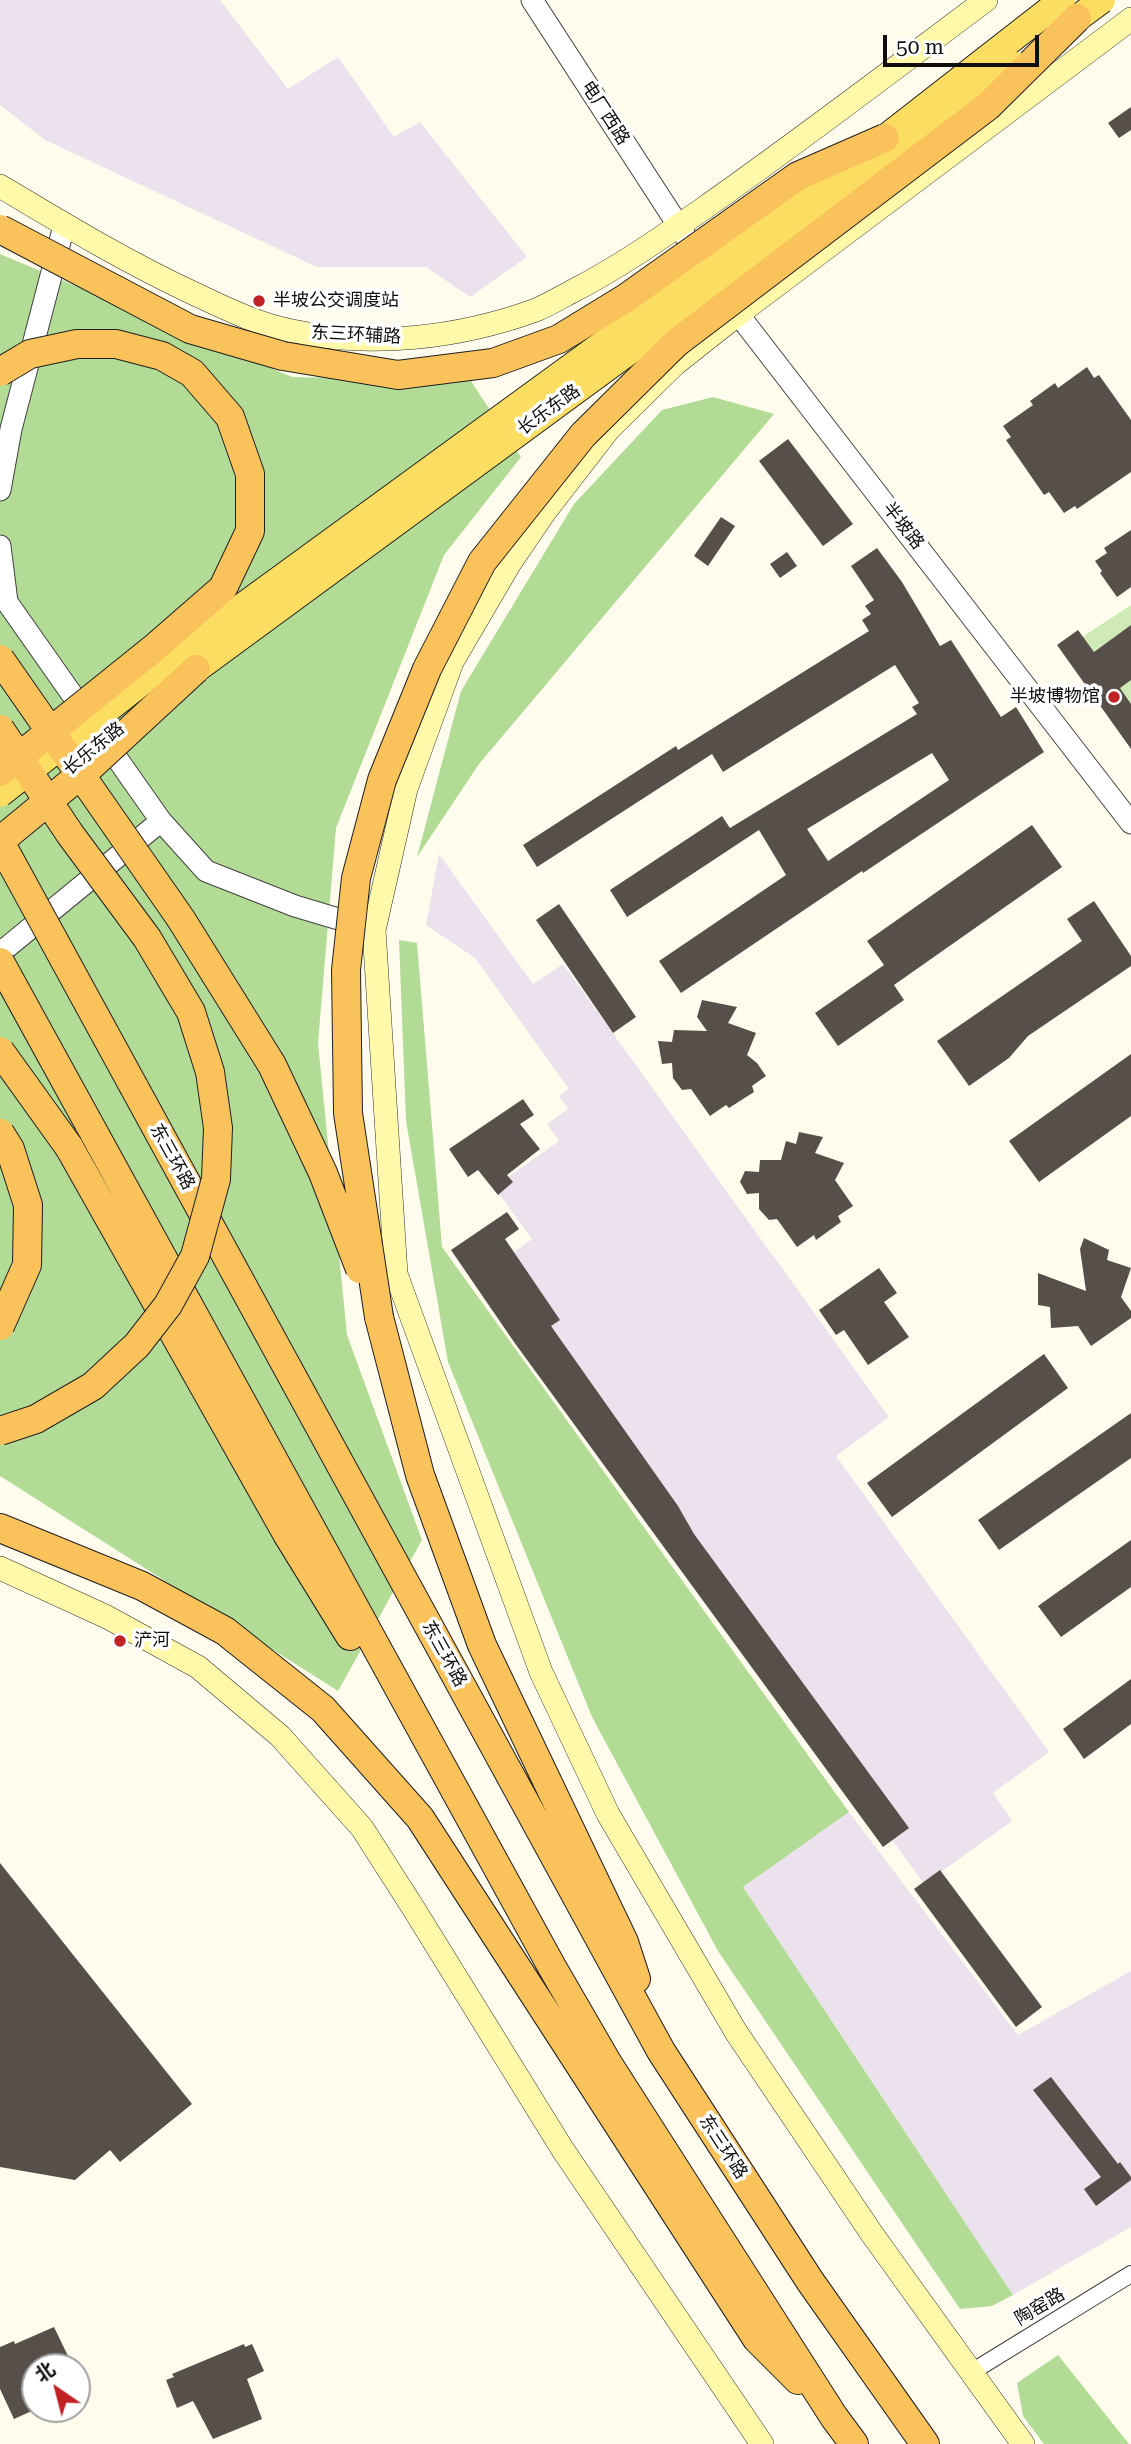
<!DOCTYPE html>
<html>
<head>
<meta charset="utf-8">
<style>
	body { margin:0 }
	#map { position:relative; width:1131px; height:2444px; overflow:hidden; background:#fffcee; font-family:"Roboto Serif","Noto Sans SC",serif }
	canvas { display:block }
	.north { position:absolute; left:21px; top:2353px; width:70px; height:70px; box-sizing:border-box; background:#fff; border:2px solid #9f9f9f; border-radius:50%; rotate:325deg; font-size:19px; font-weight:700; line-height:28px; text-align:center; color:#0e0e0e }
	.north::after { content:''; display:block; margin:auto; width:24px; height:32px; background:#c12223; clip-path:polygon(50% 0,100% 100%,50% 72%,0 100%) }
	.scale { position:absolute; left:883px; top:35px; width:156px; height:32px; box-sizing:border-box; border:4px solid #0e0e0e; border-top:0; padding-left:9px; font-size:21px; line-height:24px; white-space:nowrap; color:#0e0e0e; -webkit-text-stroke:5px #fff; paint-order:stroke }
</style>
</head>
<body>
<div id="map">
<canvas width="1131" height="2444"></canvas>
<div class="north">北</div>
<div class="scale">50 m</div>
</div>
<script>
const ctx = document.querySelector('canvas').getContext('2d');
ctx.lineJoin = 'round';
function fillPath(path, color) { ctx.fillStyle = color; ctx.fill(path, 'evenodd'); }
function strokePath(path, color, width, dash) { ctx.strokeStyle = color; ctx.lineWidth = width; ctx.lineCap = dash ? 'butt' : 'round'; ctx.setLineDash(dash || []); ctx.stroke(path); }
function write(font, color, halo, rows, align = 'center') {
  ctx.font = font + ' "Roboto Serif","Noto Sans SC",serif'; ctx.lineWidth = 7; ctx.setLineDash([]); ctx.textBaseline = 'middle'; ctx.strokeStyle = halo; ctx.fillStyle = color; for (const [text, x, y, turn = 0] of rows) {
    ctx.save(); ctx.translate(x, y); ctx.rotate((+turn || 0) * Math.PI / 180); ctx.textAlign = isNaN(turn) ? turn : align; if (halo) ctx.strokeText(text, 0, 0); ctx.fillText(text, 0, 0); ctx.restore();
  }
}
fillPath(new Path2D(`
	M 0,0 L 220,0 L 288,89 L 338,57 L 394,137 L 420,122 L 527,257 L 470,297 L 426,267 L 317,267 L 45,140 L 0,105 Z
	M 439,854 L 533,984 L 563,964 L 889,1417 L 836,1456 L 1049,1752 L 993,1793 L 1012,1821 L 924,1884 L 484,1274 L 532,1239 L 494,1187 L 559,1141 L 547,1124 L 568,1109 L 559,1096 L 569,1089 L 475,958 L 426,925 Z
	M 849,1812 L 1018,2035 L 1131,1971 L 1131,2227 L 1013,2295 L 743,1887 Z`), '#ece2ed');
fillPath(new Path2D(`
	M 1131,605 L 1131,744 L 1064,649 Z`), '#cfeab7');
fillPath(new Path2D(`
	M 0,254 L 292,377 L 471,381 L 521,457 L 444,555 L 336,828 L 318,1043 L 347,1335 L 422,1540 L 338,1691 L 0,1476 Z
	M 713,397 L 774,414 L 479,764 L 417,857 L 461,691 L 574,504 L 662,410 Z
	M 399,940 L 417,943 L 442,1247 L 849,1812 L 743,1887 L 1013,2295 L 992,2306 L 960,2309 L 718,1951 L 592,1717 L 448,1362 L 406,1121 Z
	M 1058,2355 L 1129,2444 L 1044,2444 L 1023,2416 L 1017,2383 Z`), '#b2db96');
fillPath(new Path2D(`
	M 1131,107 L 1131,130 L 1119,138 L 1108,123 Z
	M 1087,367 L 1094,378 L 1099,375 L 1131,420 L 1131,472 L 1077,509 L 1075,506 L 1064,513 L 1049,492 L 1044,495 L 1006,440 L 1011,437 L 1003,426 L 1033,405 L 1030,401 L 1055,383 L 1058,388 Z
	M 788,439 L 853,524 L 823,546 L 759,461 Z
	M 721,517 L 735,526 L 708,566 L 694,556 Z
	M 1131,530 L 1131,587 L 1117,597 L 1100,573 L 1102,571 L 1095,561 L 1107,553 L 1104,548 Z
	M 877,548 L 902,582 L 940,646 L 951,640 L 1001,717 L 1016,707 L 1044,752 L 863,873 L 862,871 L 681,993 L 659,961 L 786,875 L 759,830 L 627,917 L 610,890 L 722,816 L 730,828 L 917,714 L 912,707 L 919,703 L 895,665 L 723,772 L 712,754 L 537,867 L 523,845 L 676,746 L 678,750 L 869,631 L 862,620 L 871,614 L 865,606 L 874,600 L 851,566 ZM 932,753 L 949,780 L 828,861 L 807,829 Z
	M 787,552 L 797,566 L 780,578 L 770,564 Z
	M 1131,625 L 1131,680 L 1120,688 L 1131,704 L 1131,749 L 1057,645 L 1078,630 L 1094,652 Z
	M 1032,825 L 1062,867 L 894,985 L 904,1000 L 838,1046 L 815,1013 L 884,965 L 867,941 Z
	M 1094,901 L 1131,956 L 1131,966 L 1028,1036 L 1009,1058 L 969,1086 L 937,1041 L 1082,941 L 1067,919 Z
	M 559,904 L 636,1017 L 613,1033 L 536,920 Z
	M 702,1000 L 737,1007 L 728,1023 L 756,1033 L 747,1055 L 757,1063 L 766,1076 L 752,1086 L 754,1092 L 729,1108 L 726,1105 L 710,1116 L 691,1089 L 682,1090 L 673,1078 L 672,1063 L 662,1064 L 658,1041 L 672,1042 L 674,1030 L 707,1031 L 697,1017 Z
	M 1131,1054 L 1131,1116 L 1039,1182 L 1009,1141 Z
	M 523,1099 L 534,1115 L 520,1124 L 540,1149 L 507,1175 L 513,1182 L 498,1195 L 478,1170 L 468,1177 L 449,1149 Z
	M 799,1132 L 823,1137 L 815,1153 L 844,1163 L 835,1180 L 853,1206 L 838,1216 L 841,1222 L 816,1240 L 814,1235 L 797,1247 L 777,1219 L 769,1220 L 759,1209 L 759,1193 L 747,1194 L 740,1182 L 745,1171 L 759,1172 L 760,1160 L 781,1160 L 786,1141 L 796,1144 Z
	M 507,1212 L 519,1229 L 505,1239 L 560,1320 L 551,1326 L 678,1506 L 694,1534 L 909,1828 L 883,1847 L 514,1342 L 451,1250 Z
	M 1084,1238 L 1109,1250 L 1107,1260 L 1131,1268 L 1121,1297 L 1131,1311 L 1131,1318 L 1091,1346 L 1078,1326 L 1051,1328 L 1050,1307 L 1038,1305 L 1038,1273 L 1086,1291 L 1080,1249 Z
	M 879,1268 L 897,1293 L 884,1302 L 909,1337 L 868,1365 L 844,1330 L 836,1335 L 819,1310 Z
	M 1044,1354 L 1068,1388 L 892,1517 L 867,1483 Z
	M 1131,1413 L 1131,1458 L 999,1550 L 978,1520 Z
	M 1131,1540 L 1131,1587 L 1061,1637 L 1038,1606 Z
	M 1131,1679 L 1131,1724 L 1084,1759 L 1063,1729 Z
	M 0,1863 L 192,2104 L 120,2162 L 110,2150 L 75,2180 L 0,2167 Z
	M 940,1870 L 1042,2007 L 1016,2027 L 914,1889 Z
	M 1051,2077 L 1118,2164 L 1120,2162 L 1131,2177 L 1131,2180 L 1096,2206 L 1084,2189 L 1101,2177 L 1033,2090 Z
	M 54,2327 L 68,2356 L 44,2367 L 35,2367 L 35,2387 L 25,2391 L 34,2410 L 14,2419 L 0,2389 L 0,2347 L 14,2341 L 15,2344 Z
	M 244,2344 L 245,2347 L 252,2344 L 264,2371 L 247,2379 L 262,2419 L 213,2439 L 193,2401 L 177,2408 L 166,2380 L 174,2377 L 172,2374 Z`), '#574f4a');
const minor = new Path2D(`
	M 970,2373 L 1131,2274`);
const tertiary = new Path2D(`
	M 532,0 L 702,262
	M 728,301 L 1131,823
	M 0,490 L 11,429 L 64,226
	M 0,546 L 7,602 L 161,821 L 206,871 L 295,906 L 365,927
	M 0,953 L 161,821`);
const secondary = new Path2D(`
	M 0,186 C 65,225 128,263 197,295 C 227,309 259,325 292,331 C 372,348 459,338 536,310 C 548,305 560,298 571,292 C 616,269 658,240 700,211 C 797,143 891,71 986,0
	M 0,1568 L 107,1617 L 198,1667 L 280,1736 L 362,1828 L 412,1906 L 563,2150 L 762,2444
	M 1023,2444 L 872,2234 L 736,2032 L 608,1814 L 541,1672 L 396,1274 L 374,930 L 406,789 L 452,662 L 510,563 L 544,513 L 609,429 L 675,364 L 737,315 L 1131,19`);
const trunk = new Path2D(`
	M 134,1087 L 661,2051 L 810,2281 L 925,2444
	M 88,1122 L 552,1967 L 607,2062 L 834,2417 L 854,2444
	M 69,1147 L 287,1534 L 350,1636
	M 379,1317 L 420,1475 L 482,1645 L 624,1942 L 636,1979
	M 0,1528 L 142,1586 L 225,1631 L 323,1709 L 420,1818 L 757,2339 L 798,2380`);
strokePath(minor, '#414141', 18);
strokePath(tertiary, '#414141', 23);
strokePath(secondary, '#303030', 24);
strokePath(trunk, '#1f1f1f', 30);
strokePath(minor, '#fff', 16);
strokePath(tertiary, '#fff', 21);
strokePath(secondary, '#fff9a9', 23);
strokePath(trunk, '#f9c25b', 28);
const primaryBridge = new Path2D(`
	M 1060,31 L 1102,0
	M 179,682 L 890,160 L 1016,65
	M 0,794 L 192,643 L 885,138 L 1062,0`);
const trunkBridge = new Path2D(`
	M 0,229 L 190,329 L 283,356 L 398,375 L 493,363 L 559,339 L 626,298 L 798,176 L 885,138
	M 0,372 L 30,354 L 77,344 L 116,344 L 162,356 L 192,373 L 230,417 L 250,474 L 250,531 L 223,588 L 153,649 L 0,772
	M 0,659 L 181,919 L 272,1065 L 323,1173 L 360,1269
	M 0,729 L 70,834 L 147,938 L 191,1012 L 210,1072 L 218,1128 L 216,1179 L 195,1256 L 168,1305 L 137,1345 L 93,1386 L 36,1419 L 0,1431
	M 0,841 L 91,766 L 196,669
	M 0,842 L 134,1087
	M 0,962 L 88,1122
	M 0,1051 L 69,1147
	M 0,1133 L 10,1149 L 28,1205 L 27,1265 L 0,1326
	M 379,1317 L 348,1113 L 346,970 L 356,878 L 382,780 L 427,669 L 482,562 L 583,435 L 676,343 L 988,106 L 1077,18`);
strokePath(primaryBridge, '#1f1f1f', 28, []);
strokePath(trunkBridge, '#1f1f1f', 30, []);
strokePath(primaryBridge, '#fbdd62', 26);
strokePath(trunkBridge, '#f9c25b', 28);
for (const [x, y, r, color] of [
	[259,301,7,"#c12223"],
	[1114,697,7,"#c12223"],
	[120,1641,7,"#c12223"]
]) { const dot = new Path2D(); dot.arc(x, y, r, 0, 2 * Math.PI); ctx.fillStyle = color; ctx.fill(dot); strokePath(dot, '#fff', 2.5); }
write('18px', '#0e0e0e', '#fff', [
	["电厂西路",605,113,57],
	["东三环辅路",356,335,3],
	["长乐东路",549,410,-36],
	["半坡路",903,526,52],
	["长乐东路",94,749,-39],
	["东三环路",172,1157,61],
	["东三环路",444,1654,61],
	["东三环路",723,2147,57],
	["陶窑路",1040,2307,-31]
]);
write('18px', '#0e0e0e', '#fff', [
	["半坡公交调度站",273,301],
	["半坡博物馆",1100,697,"right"],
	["浐河",134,1641]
], 'left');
</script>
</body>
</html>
